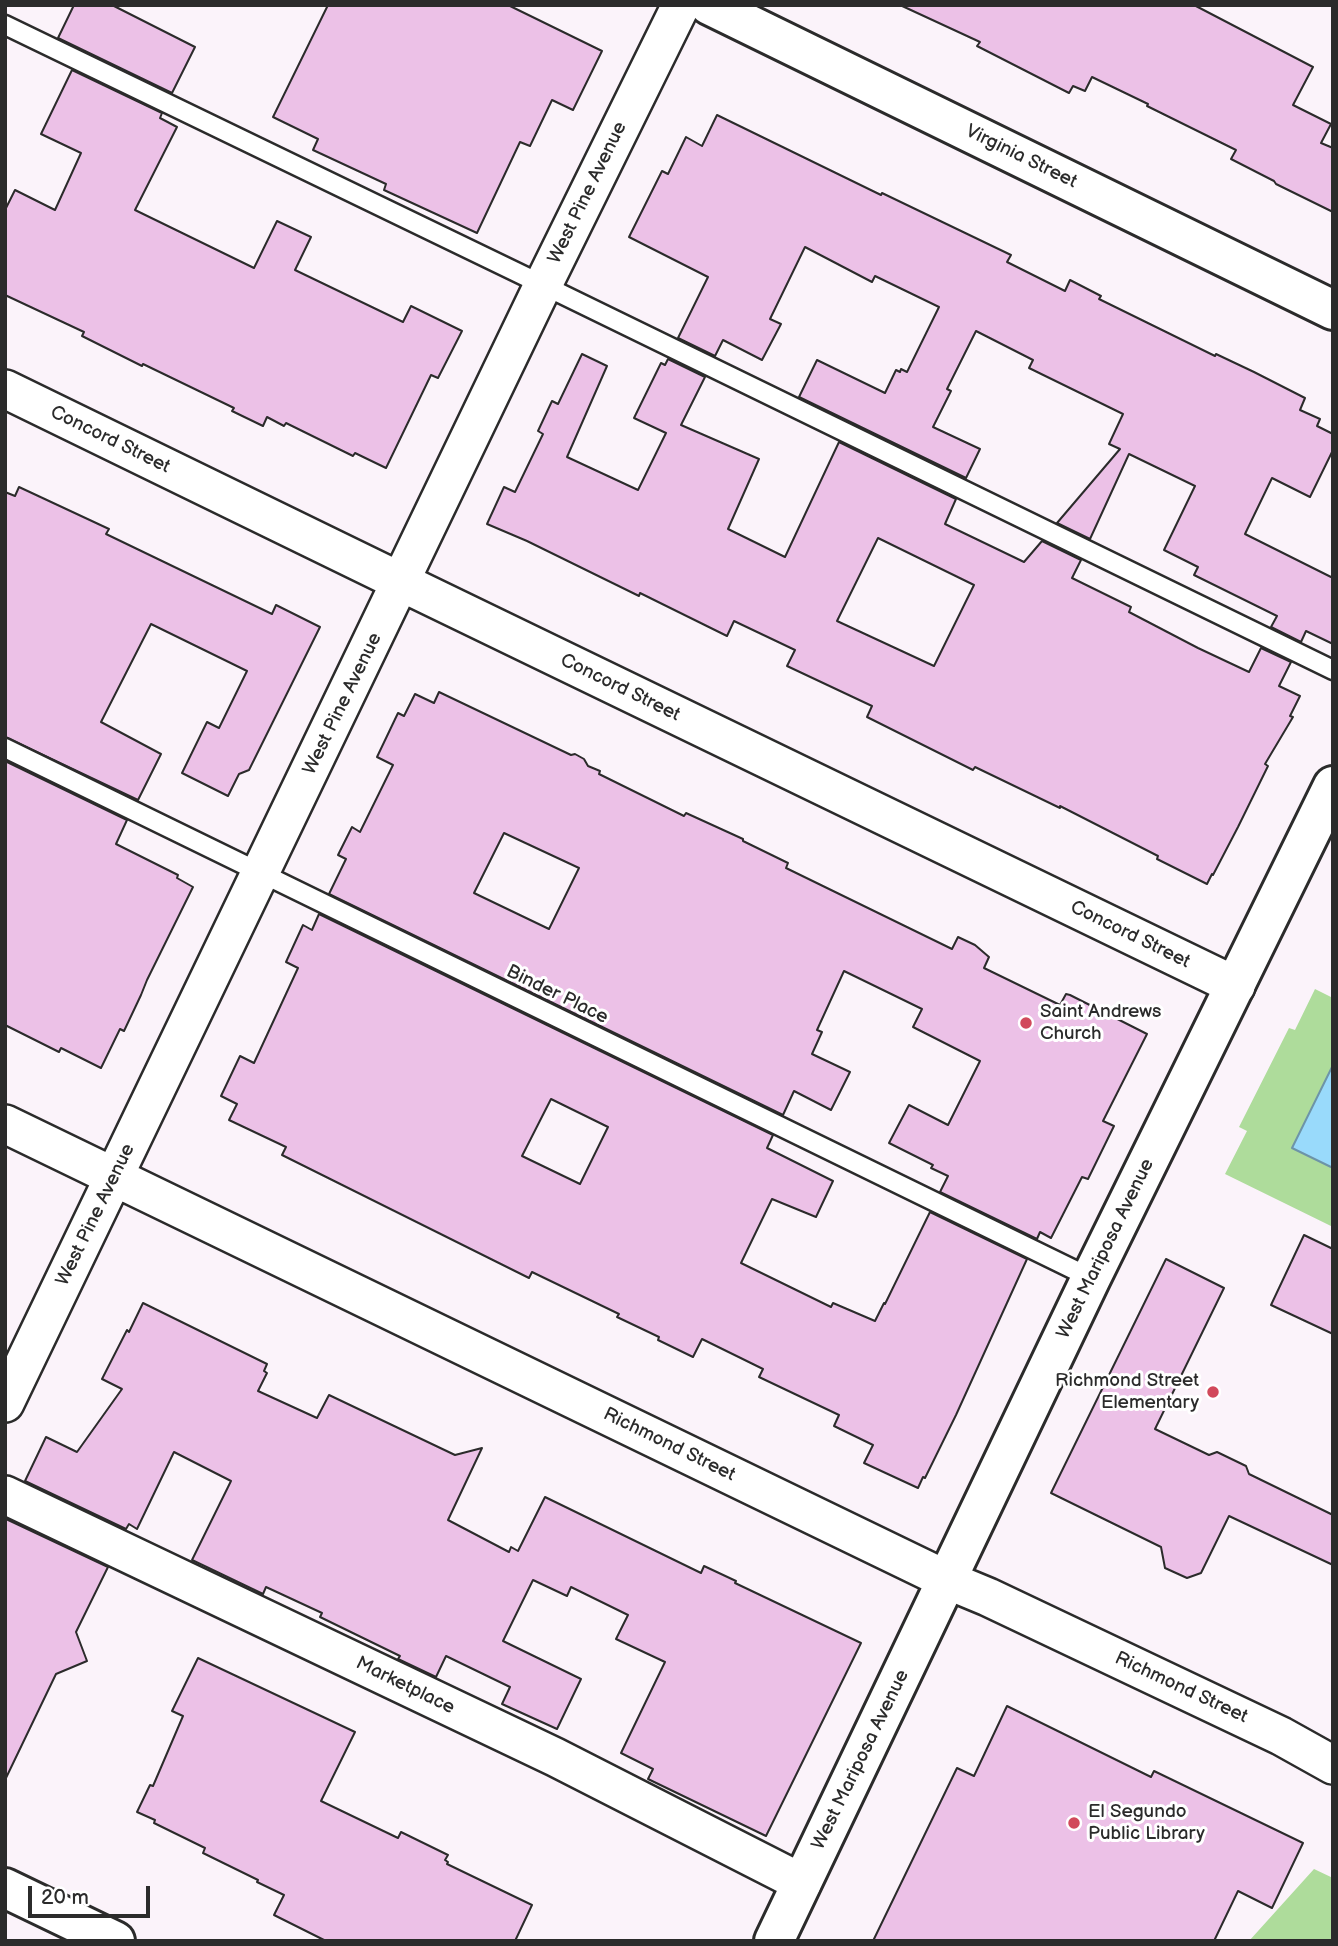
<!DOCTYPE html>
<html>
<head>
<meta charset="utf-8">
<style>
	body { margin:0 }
	#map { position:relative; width:1338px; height:1946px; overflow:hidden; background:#fbf3fa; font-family:"Balsamiq Sans",sans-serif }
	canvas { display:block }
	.frame { position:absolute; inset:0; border:7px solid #2b2b2b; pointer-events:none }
	.scale { position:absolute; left:28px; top:1886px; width:122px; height:32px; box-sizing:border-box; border:4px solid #2b2b2b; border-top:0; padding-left:9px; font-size:21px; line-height:24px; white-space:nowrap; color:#2b2b2b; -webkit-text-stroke:5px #fff; paint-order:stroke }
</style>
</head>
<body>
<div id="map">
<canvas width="1338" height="1946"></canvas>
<div class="frame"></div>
<div class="scale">20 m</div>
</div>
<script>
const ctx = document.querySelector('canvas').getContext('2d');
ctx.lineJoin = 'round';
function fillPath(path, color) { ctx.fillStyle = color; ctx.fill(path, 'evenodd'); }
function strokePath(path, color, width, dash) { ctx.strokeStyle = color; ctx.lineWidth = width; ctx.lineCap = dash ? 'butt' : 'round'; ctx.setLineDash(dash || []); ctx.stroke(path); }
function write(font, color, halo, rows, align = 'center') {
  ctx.font = font + ' "Balsamiq Sans",sans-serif'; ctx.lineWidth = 6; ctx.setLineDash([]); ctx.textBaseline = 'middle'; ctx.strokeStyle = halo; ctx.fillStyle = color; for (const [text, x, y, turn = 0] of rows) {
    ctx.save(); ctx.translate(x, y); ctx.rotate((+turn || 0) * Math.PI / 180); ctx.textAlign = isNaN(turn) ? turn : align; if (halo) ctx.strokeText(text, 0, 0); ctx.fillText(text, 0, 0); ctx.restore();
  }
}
fillPath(new Path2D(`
	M 1315,989 L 1333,998 L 1333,1227 L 1225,1174 L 1247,1131 L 1239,1127 L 1289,1028 L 1295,1030 Z
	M 1314,1869 L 1333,1878 L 1333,1941 L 1249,1941 Z`), '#aedc9b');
const water = new Path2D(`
	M 1333,1065 L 1333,1168 L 1292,1148 Z`);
fillPath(water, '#99dafb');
strokePath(water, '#6d94a8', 2);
const building = new Path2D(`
	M 74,5 L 112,5 L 195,47 L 172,93 L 58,38 Z
	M 328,5 L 508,5 L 602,51 L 573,110 L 552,100 L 530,146 L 520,142 L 477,233 L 384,190 L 386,184 L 313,150 L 318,139 L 273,117 Z
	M 900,5 L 1194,5 L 1313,67 L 1293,105 L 1331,124 L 1321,143 L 1333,148 L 1333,212 L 1276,184 L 1274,181 L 1231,159 L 1236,150 L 1147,106 L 1148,104 L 1092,77 L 1085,91 L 1073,86 L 1069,93 L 977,46 L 980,42 Z
	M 72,70 L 162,113 L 160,118 L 177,127 L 135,210 L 254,268 L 277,221 L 311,237 L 295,270 L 403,322 L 411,306 L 462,331 L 438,378 L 431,375 L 386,468 L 355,453 L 353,456 L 286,423 L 284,426 L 267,417 L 263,426 L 232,411 L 234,408 L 143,364 L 142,366 L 82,336 L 84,332 L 5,295 L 5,210 L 15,190 L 55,210 L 81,153 L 41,134 Z
	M 717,115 L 881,195 L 882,193 L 1011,255 L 1007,262 L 1065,291 L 1070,280 L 1101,296 L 1099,299 L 1215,356 L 1216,354 L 1254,372 L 1305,398 L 1300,410 L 1320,419 L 1317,426 L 1333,434 L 1333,450 L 1310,497 L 1272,478 L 1245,534 L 1333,578 L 1333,644 L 1306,631 L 1301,642 L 1271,627 L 1277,616 L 1194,575 L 1198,567 L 1164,550 L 1195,486 L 1129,454 L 1090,539 L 1057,523 L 1120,449 L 1109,444 L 1123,414 L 1029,368 L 1033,360 L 976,331 L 947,389 L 951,391 L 933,427 L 980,449 L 966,478 L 799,397 L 817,360 L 885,393 L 896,370 L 900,372 L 901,369 L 907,372 L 939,307 L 875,276 L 872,282 L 805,247 L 770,319 L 781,324 L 762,360 L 723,340 L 715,356 L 678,338 L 708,277 L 629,237 L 662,171 L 668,174 L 686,137 L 702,146 Z
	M 582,354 L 607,366 L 567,457 L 638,490 L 666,433 L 634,418 L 661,363 L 665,365 L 668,359 L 705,377 L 681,425 L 759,459 L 728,529 L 785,557 L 839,442 L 956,499 L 945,524 L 1024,562 L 1042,541 L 1081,560 L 1072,578 L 1131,607 L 1129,612 L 1198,648 L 1249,672 L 1261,648 L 1291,662 L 1279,686 L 1300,696 L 1290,716 L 1293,717 L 1265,764 L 1268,766 L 1238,827 L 1213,875 L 1212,874 L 1207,884 L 1157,859 L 1158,856 L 1060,806 L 1060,808 L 975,767 L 973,770 L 867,717 L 872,706 L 787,666 L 795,650 L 734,621 L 727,636 L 640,593 L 639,596 L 527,541 L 487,524 L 504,487 L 515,492 L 543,434 L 538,431 L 552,401 L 558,404 ZM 878,538 L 974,585 L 934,666 L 837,621 Z
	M 19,487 L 109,529 L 106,534 L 272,614 L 276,605 L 320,627 L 249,770 L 239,774 L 228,796 L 182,773 L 207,722 L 219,728 L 247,671 L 151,624 L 101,722 L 161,754 L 138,800 L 5,737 L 5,492 L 15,496 Z
	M 439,692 L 571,755 L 575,754 L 584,759 L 588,766 L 600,771 L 599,774 L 684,816 L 686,813 L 743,839 L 743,841 L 788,863 L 786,868 L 952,949 L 958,937 L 975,945 L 989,957 L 984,968 L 1060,1005 L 1066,994 L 1070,995 L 1147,1034 L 1103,1121 L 1114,1126 L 1088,1179 L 1082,1177 L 1051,1238 L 1040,1232 L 1037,1239 L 940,1192 L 948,1176 L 931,1168 L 933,1165 L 889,1143 L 909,1105 L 948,1125 L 980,1061 L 913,1027 L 922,1009 L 844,971 L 817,1030 L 822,1032 L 812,1054 L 850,1072 L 831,1110 L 794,1091 L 783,1115 L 329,894 L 346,859 L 338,855 L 352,827 L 360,832 L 393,765 L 377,757 L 398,713 L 404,716 L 415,694 L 434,703 ZM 504,833 L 579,868 L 549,929 L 474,893 Z
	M 5,761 L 127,820 L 116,844 L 178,875 L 177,878 L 193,887 L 147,980 L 141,995 L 124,1031 L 120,1029 L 101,1068 L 61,1048 L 59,1052 L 5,1025 Z
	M 319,914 L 773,1135 L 767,1148 L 833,1181 L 816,1217 L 772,1199 L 741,1263 L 831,1307 L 833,1303 L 875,1321 L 884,1303 L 885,1304 L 930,1212 L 1027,1259 L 956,1415 L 925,1478 L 923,1477 L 918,1488 L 864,1463 L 873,1445 L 834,1426 L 839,1415 L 759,1377 L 763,1369 L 702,1339 L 693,1357 L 658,1340 L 659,1337 L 617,1317 L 619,1314 L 532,1272 L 529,1278 L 282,1155 L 286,1147 L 229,1120 L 237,1104 L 221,1096 L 240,1056 L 254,1063 L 298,968 L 286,962 L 303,925 L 312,930 ZM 551,1099 L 608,1127 L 580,1184 L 522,1156 Z
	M 1304,1235 L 1333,1249 L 1333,1334 L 1271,1305 Z
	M 1166,1259 L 1224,1288 L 1155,1429 L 1209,1455 L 1217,1452 L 1246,1466 L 1249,1474 L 1333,1515 L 1333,1565 L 1229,1516 L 1201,1573 L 1187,1578 L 1165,1568 L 1161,1547 L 1051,1493 Z
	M 143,1303 L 267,1364 L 264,1371 L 267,1373 L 258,1391 L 317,1418 L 329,1395 L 455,1455 L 482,1448 L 448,1520 L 509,1552 L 511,1547 L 518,1551 L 545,1497 L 701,1573 L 704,1566 L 736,1581 L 735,1583 L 861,1643 L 766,1836 L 648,1779 L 653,1769 L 621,1753 L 665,1662 L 616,1639 L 628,1615 L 571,1587 L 567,1596 L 533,1580 L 503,1641 L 581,1679 L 557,1729 L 502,1704 L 510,1687 L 446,1656 L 436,1677 L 398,1659 L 400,1656 L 320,1617 L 322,1613 L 266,1587 L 263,1594 L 192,1560 L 231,1481 L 174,1452 L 137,1529 L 129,1524 L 126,1529 L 25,1481 L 46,1437 L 77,1452 L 122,1389 L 102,1379 L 127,1330 L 129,1332 Z
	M 6,1519 L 108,1567 L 76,1632 L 87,1661 L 56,1674 L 5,1780 Z
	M 198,1658 L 355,1732 L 321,1801 L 398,1838 L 401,1832 L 448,1855 L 445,1860 L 448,1862 L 447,1864 L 532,1905 L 515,1941 L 326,1941 L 274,1915 L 284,1895 L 257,1882 L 258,1880 L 203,1853 L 205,1848 L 154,1823 L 155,1820 L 137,1812 L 150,1785 L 153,1786 L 183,1716 L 172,1711 Z
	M 1007,1706 L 1151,1777 L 1154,1771 L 1303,1843 L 1272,1908 L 1238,1891 L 1214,1941 L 873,1941 L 957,1768 L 974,1776 Z`);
fillPath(building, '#ecc1e7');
strokePath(building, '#2b2b2b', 2);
const service = new Path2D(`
	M 5,25 L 543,285 L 1333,670
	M 5,748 L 1091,1278`);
const minor = new Path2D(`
	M 5,389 L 401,582 L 1236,986
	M 5,1124 L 947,1580 L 988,1597 L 1281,1736 L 1333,1765
	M 5,1403 L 543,285 L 681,5
	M 5,1495 L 555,1757 L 802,1883`);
const tertiary = new Path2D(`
	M 709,5 L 1333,310
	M 774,1941 L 1091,1278 L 1333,786`);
const secondary = new Path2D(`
	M 5,1888 L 115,1941`);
strokePath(service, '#2b2b2b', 23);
strokePath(minor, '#2b2b2b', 42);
strokePath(tertiary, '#2b2b2b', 44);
strokePath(secondary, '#2b2b2b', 44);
strokePath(service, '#fff', 18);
strokePath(minor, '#fff', 37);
strokePath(tertiary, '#fff', 38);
strokePath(secondary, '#fff', 38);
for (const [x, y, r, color] of [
	[1026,1023,7,"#d1495b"],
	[1213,1392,7,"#d1495b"],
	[1074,1823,7,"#d1495b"]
]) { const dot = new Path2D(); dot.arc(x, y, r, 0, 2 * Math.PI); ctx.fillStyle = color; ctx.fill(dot); strokePath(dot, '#fff', 2.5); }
write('19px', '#2b2b2b', '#fff', [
	["Virginia Street",1021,157,26],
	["West Pine Avenue",588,193,-64],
	["Concord Street",110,440,26],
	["Concord Street",620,688,26],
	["West Pine Avenue",343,704,-64],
	["Concord Street",1130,935,26],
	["Binder Place",557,995,26],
	["West Pine Avenue",96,1215,-64],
	["West Mariposa Avenue",1106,1249,-64],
	["Richmond Street",669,1445,26],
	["Marketplace",405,1686,26],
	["Richmond Street",1181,1688,25],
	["West Mariposa Avenue",861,1760,-64]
]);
write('19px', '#2b2b2b', '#fff', [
	["Saint Andrews",1040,1012],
	["Church",1040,1034],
	["Richmond Street",1199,1381,"right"],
	["Elementary",1199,1403,"right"],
	["El Segundo",1088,1812],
	["Public Library",1088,1834]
], 'left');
</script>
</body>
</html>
